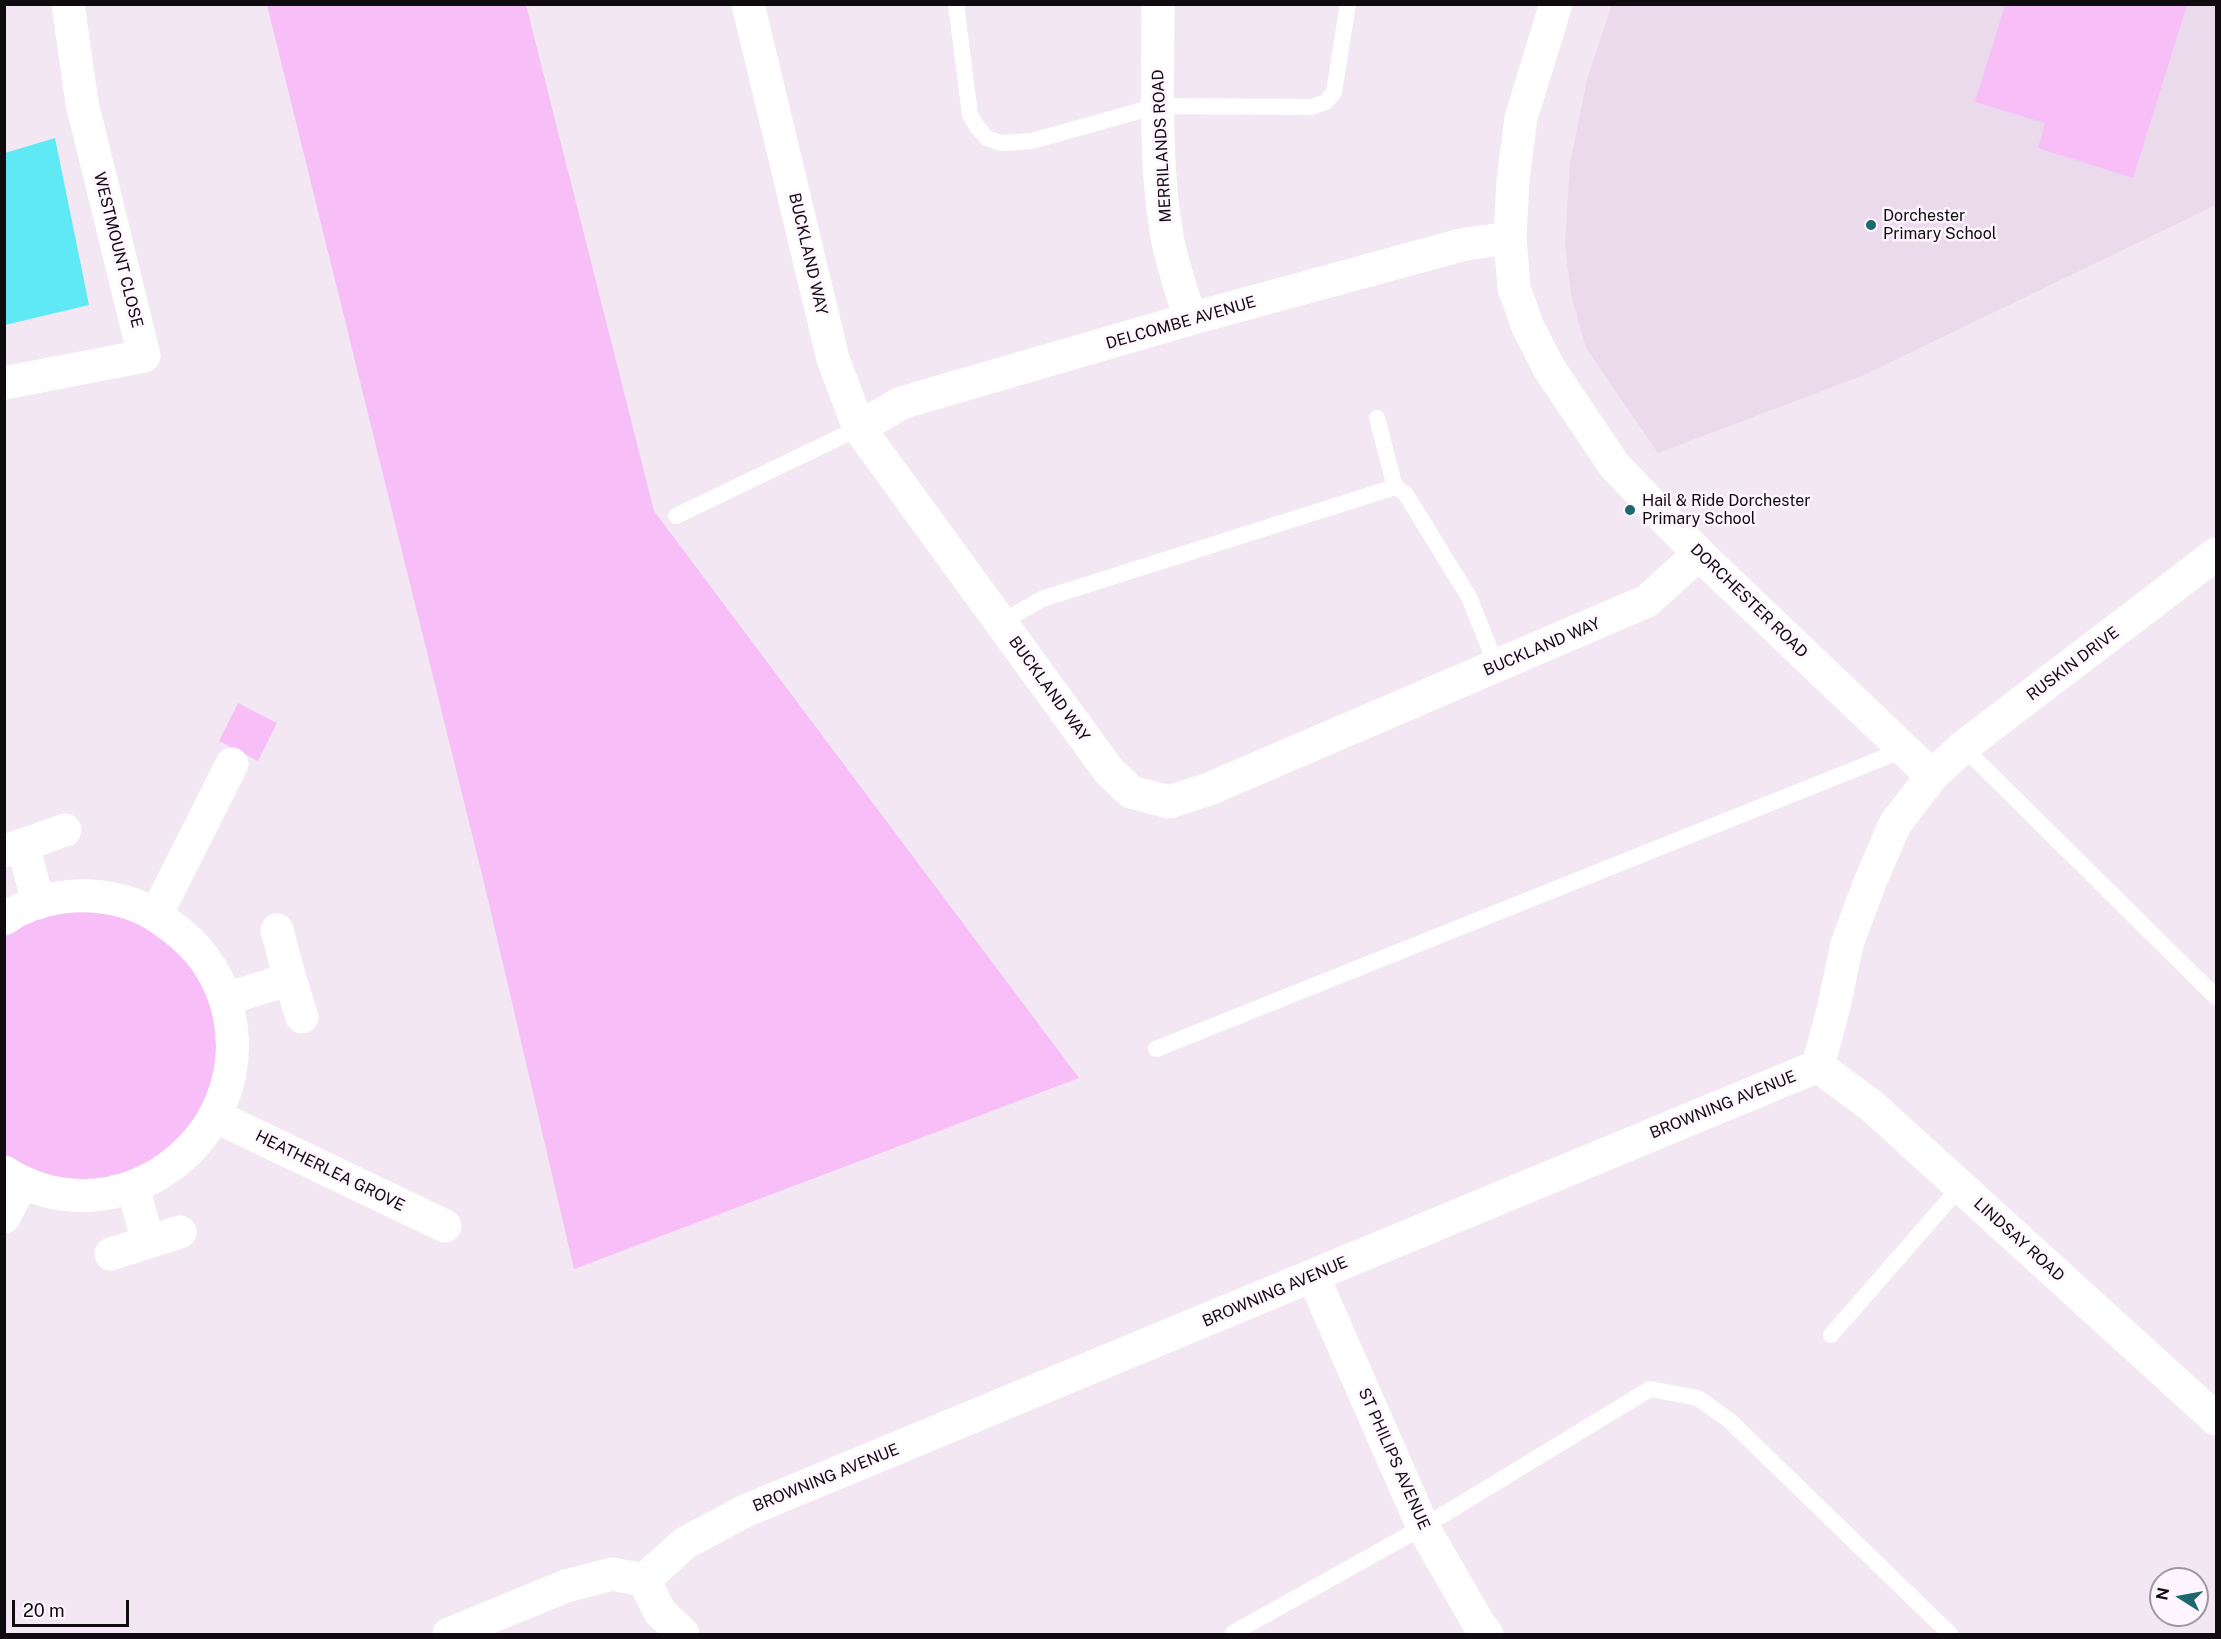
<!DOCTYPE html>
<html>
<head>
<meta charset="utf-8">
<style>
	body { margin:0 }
	#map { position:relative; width:2221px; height:1639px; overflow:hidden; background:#f2e7f2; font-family:"Public Sans",sans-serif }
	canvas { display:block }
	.frame { position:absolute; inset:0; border:6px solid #0f0b0f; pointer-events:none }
	.north { position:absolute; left:2149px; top:1567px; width:60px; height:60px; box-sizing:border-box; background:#fef5fe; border:2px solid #9e979e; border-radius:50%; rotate:281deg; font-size:16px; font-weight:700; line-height:24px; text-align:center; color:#0f0b0f }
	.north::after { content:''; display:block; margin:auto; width:21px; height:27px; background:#1b686e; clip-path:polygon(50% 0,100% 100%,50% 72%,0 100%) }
	.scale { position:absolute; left:12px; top:1600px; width:117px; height:27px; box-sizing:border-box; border:3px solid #0f0b0f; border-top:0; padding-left:8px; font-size:18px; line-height:21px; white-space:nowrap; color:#0f0b0f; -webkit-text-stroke:4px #fef5fe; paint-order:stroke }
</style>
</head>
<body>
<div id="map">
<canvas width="2221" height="1639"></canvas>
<div class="frame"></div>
<div class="north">N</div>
<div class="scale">20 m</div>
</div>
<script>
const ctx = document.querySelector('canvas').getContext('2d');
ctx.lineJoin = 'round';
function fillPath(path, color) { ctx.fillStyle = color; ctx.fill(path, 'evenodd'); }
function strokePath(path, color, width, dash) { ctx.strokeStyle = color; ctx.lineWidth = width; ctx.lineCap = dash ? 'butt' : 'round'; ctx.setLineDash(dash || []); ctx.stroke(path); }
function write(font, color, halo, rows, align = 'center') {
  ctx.font = font + ' "Public Sans",sans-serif'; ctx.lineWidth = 5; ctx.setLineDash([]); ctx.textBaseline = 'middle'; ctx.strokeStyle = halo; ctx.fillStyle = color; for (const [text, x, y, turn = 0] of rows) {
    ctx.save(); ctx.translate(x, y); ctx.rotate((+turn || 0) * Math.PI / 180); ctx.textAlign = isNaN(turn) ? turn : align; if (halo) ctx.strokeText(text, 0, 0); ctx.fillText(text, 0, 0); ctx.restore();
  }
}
fillPath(new Path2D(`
	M 1612,5 L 2216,5 L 2216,205 L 1864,375 L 1658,453 L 1586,348 L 1571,295 L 1565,245 L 1570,164 L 1587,80 Z`), '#ebdaeb');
fillPath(new Path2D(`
	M 267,5 L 526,5 L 654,511 L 1079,1078 L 574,1269 L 487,895 Z
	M 2005,5 L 2187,5 L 2133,178 L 2038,148 L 2045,123 L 1975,102 Z
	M 238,703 L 277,723 L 258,761 L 219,741 Z
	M 107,897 L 213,972 L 227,1088 L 126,1190 L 5,1172 L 4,918 Z`), '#f7bef7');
fillPath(new Path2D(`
	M 55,138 L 89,305 L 5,325 L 5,153 Z`), '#5ee9f4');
strokePath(new Path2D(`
	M 956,4 L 970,115 L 978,128 L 987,138 L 1001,143 L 1032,141 L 1157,106 L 1311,107 L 1326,102 L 1334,92 L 1348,4
	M 1377,418 L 1395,487 L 1405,493 L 1469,597 L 1497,667
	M 676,516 L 859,428
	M 1000,623 L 1042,599 L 1395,487
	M 1963,747 L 2216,997
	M 1156,1049 L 1903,750
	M 1831,1335 L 1961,1186
	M 1233,1633 L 1423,1527 L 1650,1389 L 1698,1398 L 1730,1421 L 1950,1634`), '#fff', 16);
strokePath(new Path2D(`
	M 748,4 L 833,359 L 859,428 L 1109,771 L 1131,792 L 1169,802 L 1209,789 L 1647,601 L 1699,554
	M 1158,4 C 1158,79 1154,156 1166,230 C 1170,260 1182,290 1190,319
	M 1556,4 L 1521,118 L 1513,180 L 1510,238 L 1514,288 L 1528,327 L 1549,368 L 1614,465 L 1699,554 L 1932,776
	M 4,383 L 144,356 L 82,103 L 68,4
	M 859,428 L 901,403 L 1190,319 L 1465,244 L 1510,238
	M 23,845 L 65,830
	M 4,851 L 23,845 L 38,903
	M 156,915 L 232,764
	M 4,919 C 38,895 84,891 122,901 C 146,907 162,919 181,934 C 206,955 222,982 229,1014 C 256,1142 115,1243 4,1172
	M 290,979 L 302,1017
	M 225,999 L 290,979 L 277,930
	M 1818,1066 L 1873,1107 L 2216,1419
	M 215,1116 L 445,1226
	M 4,1217 L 22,1183
	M 148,1242 L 180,1232
	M 111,1254 L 148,1242 L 133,1187
	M 1313,1276 L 1423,1527 L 1479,1624 L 1487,1634
	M 644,1580 L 660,1612 L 683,1634
	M 449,1634 L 566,1586 L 612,1574 L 644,1580 L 685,1543 L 745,1511 L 1818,1066 L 1834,1006 L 1847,944 L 1870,882 L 1895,824 L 1932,776 L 1963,747 L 2216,554`), '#fff', 33);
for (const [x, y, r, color] of [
	[1871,225,6,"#1b686e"],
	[1630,510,6,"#1b686e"]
]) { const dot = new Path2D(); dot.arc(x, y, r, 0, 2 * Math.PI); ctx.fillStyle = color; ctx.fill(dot); strokePath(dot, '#fef5fe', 2); }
write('16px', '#0f0b0f', '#fef5fe', [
	["MERRILANDS ROAD",1162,146,-93],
	["WESTMOUNT CLOSE",118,250,76],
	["BUCKLAND WAY",808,254,77],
	["DELCOMBE AVENUE",1181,323,-16],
	["DORCHESTER ROAD",1749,601,44],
	["BUCKLAND WAY",1542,647,-23],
	["RUSKIN DRIVE",2073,664,-37],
	["BUCKLAND WAY",1049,689,54],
	["BROWNING AVENUE",1723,1105,-22],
	["HEATHERLEA GROVE",330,1171,26],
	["LINDSAY ROAD",2019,1240,42],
	["BROWNING AVENUE",1275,1292,-23],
	["ST PHILIPS AVENUE",1394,1459,66],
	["BROWNING AVENUE",826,1478,-22]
]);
write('16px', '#0f0b0f', '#fef5fe', [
	["Dorchester",1883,216],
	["Primary School",1883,234],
	["Hail & Ride Dorchester",1642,501],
	["Primary School",1642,519]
], 'left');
</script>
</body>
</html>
